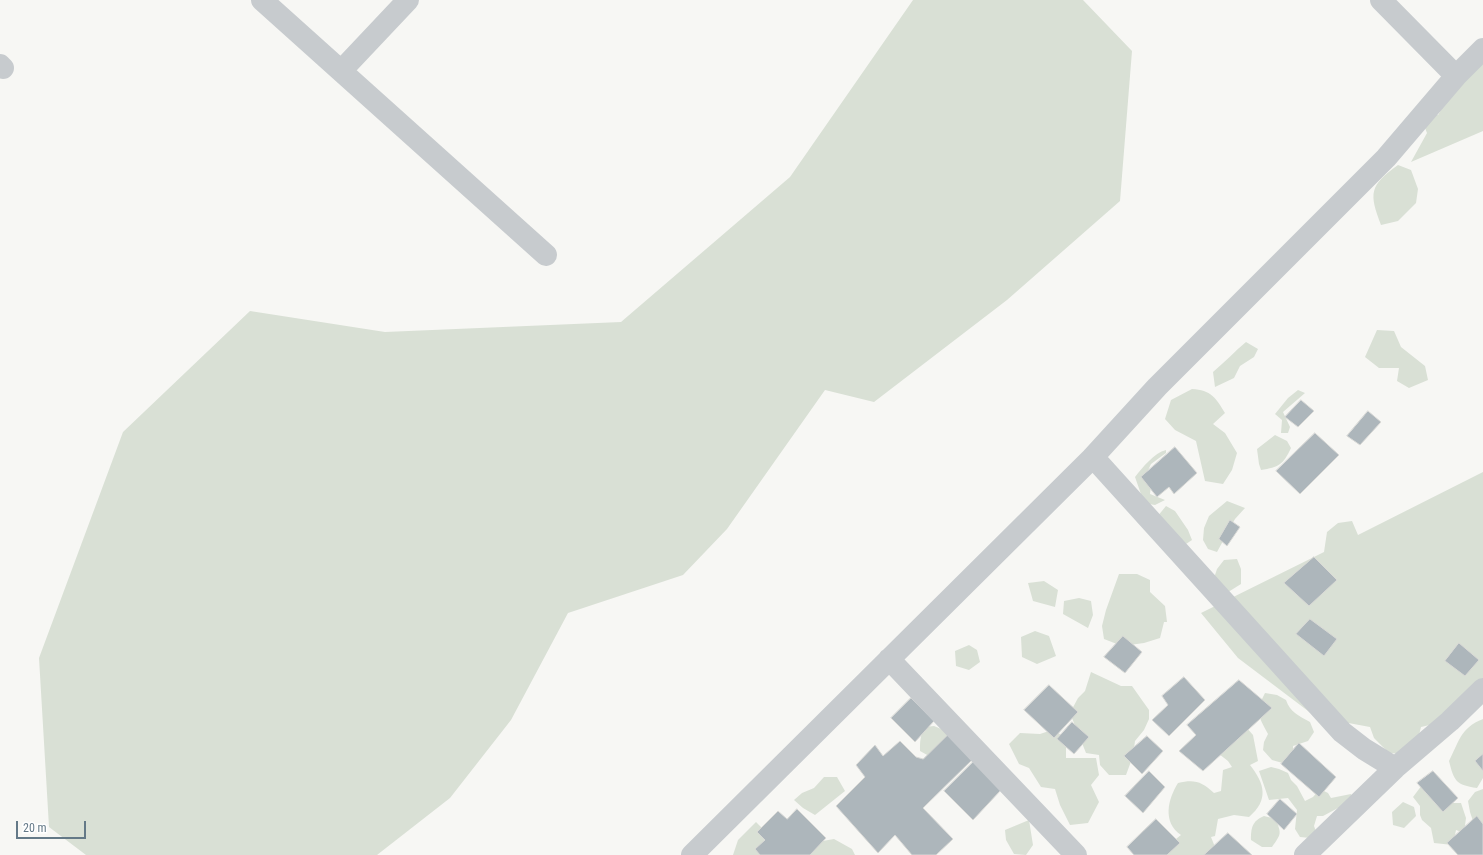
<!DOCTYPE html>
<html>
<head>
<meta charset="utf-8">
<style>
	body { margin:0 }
	#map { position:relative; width:1483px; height:855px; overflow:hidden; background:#f7f7f4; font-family:"Roboto Condensed",sans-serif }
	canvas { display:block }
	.scale { position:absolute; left:16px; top:821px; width:70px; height:18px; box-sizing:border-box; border:2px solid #647987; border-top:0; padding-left:5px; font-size:12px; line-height:14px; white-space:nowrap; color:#647987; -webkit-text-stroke:3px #fff; paint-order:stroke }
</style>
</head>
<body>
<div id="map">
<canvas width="1483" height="855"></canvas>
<div class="scale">20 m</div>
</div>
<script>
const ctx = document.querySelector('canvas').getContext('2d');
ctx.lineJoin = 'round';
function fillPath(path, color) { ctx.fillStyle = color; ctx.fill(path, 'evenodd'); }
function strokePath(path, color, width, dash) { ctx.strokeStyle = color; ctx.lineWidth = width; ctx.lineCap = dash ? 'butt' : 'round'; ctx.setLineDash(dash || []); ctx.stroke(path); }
fillPath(new Path2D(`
	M 913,0 L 1083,0 L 1132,51 L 1120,201 L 1007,300 L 874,402 L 825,390 L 727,529 L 683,575 L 568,613 L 511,720 L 450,798 L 377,855 L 86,855 L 49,827 L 39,658 L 123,432 L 250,311 L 385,332 L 621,322 L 790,177 Z
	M 1483,43 L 1483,131 L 1411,162 L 1427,133 L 1423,123 L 1430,114 L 1438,115 L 1477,49 Z
	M 1398,165 L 1411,170 L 1418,189 L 1416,203 L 1398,221 L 1381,225 C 1369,193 1369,186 1398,165 Z
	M 1377,330 L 1394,331 L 1401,347 L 1425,366 L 1428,380 L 1409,388 L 1397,381 L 1399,368 L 1379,368 L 1365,357 Z
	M 1246,342 L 1258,349 L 1254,357 L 1240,366 L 1234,378 L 1215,387 L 1213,372 C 1225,362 1235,351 1246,342 Z
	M 1192,389 C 1211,390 1216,398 1225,413 L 1213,424 L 1225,433 L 1237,453 L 1232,470 L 1223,484 L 1205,481 L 1196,441 L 1175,430 L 1165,419 L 1171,400 Z
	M 1298,390 L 1305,393 L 1283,412 L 1290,427 L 1288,433 L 1281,433 L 1282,420 L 1275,414 L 1288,398 Z
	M 1275,435 L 1287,441 L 1291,448 C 1283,465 1279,467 1261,470 L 1259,464 L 1257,449 Z
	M 1166,450 L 1166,453 L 1151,464 L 1145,477 L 1151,485 L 1150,494 L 1165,500 L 1155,505 L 1149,504 L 1142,497 L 1135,477 C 1143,467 1154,453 1166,450 Z
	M 1483,472 L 1483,681 L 1434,724 L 1421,727 L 1417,743 L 1402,754 L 1389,753 L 1374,738 L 1370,727 L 1316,717 L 1238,658 L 1201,613 L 1324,552 L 1327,532 L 1338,523 L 1352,521 L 1358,535 Z
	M 1227,501 L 1245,508 L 1235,519 L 1217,552 L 1208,549 L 1203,540 L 1204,528 L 1209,516 Z
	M 1166,506 L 1175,511 L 1188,530 L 1192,540 L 1186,544 L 1157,517 Z
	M 1237,559 L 1241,569 L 1241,584 L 1225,594 L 1213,581 L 1217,569 L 1224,560 Z
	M 1119,574 L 1137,574 L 1150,580 L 1150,592 L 1165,606 L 1167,622 L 1164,622 L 1160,638 L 1144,643 L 1122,646 L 1104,639 L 1102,626 L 1106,610 Z
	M 1044,581 L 1058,590 L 1055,607 L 1033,601 L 1028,583 Z
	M 1079,598 L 1091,601 L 1093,615 L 1088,628 L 1063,614 L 1064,601 Z
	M 1035,631 L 1049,636 L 1056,656 L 1037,664 L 1022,657 L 1021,637 Z
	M 969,645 L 977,650 L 980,662 L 969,670 L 956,666 L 955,651 Z
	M 1091,672 L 1121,686 L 1132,686 L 1149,710 L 1149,719 L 1144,730 L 1135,741 L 1133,756 L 1126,775 L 1109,775 L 1100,765 L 1099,755 L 1086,753 L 1070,713 L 1078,698 L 1085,691 Z
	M 1265,693 L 1277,695 L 1286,700 C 1290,712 1299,716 1310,722 L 1314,732 L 1308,741 L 1293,746 L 1293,754 L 1286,764 L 1272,760 L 1263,750 L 1264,742 L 1268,734 C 1258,715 1255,712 1265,693 Z
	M 1483,719 L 1483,778 L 1477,788 C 1456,785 1454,781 1449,761 C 1459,742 1460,728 1483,719 Z
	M 934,726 L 946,731 L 949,738 L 929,756 L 920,751 C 920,742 920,735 925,727 Z
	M 1246,727 L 1253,735 L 1258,761 L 1250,765 C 1265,784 1269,800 1249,817 L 1234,815 L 1218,819 L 1215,836 L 1211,837 L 1215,847 L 1216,855 L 1168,855 C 1168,846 1174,840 1181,835 C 1162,822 1168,799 1178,783 C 1195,779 1202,782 1214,793 L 1221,791 L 1223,770 L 1232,767 L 1228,761 L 1219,754 Z
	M 1055,729 L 1066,741 L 1066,758 L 1096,758 L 1099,775 L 1091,785 L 1099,802 L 1088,823 L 1070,825 L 1060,805 L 1055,789 L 1041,787 L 1029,768 L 1019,764 L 1009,744 L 1020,733 L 1040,734 Z
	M 1271,767 L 1279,769 L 1288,773 L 1291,780 L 1297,786 L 1305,801 L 1313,797 L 1320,789 L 1328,793 L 1331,798 L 1351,794 L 1355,802 L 1342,813 L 1338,808 L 1323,816 L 1317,816 L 1314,826 L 1317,834 L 1310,838 L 1300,837 L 1295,829 L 1297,810 L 1288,798 L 1269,800 L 1259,771 Z
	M 824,777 L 837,777 L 845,791 L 815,815 L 803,808 L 794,800 L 802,793 L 814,788 Z
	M 1422,785 L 1446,803 L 1461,803 L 1466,818 L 1464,833 L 1456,830 L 1453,845 L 1434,843 L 1431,828 L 1422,820 L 1420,815 L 1420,806 L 1413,797 Z
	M 1483,789 L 1483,824 L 1474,824 L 1470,812 L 1468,801 L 1475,792 Z
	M 1403,802 L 1414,807 L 1416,816 L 1404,828 L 1393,825 L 1392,812 Z
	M 1264,816 L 1276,819 C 1281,834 1282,833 1272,847 L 1262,847 L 1251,840 C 1251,828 1252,821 1264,816 Z
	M 1029,820 L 1033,845 L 1026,855 L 1014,854 L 1006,840 L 1005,830 Z
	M 756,822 L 765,831 L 764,847 L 768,855 L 733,855 L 738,840 Z
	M 834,839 L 852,849 L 855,855 L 808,855 L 817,842 Z`), '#d9e0d5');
const building = new Path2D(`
	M 1301,400 L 1314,411 L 1298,427 L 1285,417 Z
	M 1368,411 L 1381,422 L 1360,445 L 1347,436 Z
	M 1315,433 L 1339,455 L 1300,494 L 1276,471 Z
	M 1175,447 L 1197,473 L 1174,494 L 1169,487 L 1157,497 L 1141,477 Z
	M 1230,520 L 1240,527 L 1227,546 L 1219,539 Z
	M 1314,557 L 1337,580 L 1309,606 L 1284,583 Z
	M 1310,619 L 1337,639 L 1324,656 L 1296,634 Z
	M 1123,636 L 1142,652 L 1125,673 L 1104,657 Z
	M 1459,643 L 1479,660 L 1465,676 L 1445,661 Z
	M 1184,677 L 1205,700 L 1169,736 L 1152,720 L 1168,705 L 1162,696 Z
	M 1239,680 L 1272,708 L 1203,771 L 1179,751 L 1196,735 L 1187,725 Z
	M 1049,685 L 1078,712 L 1054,738 L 1024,710 Z
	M 911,698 L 934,721 L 915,742 L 891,718 Z
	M 1072,722 L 1089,737 L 1074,754 L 1057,739 Z
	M 951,732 L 975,757 L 923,808 L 953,839 L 936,855 L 912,855 L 895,835 L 878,853 L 836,806 L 865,777 L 856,765 L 875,745 L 883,756 L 900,741 L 916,757 L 923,759 Z
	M 1147,736 L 1163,751 L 1142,774 L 1124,756 Z
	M 1299,743 L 1336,777 L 1319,797 L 1281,764 Z
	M 1483,754 L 1483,771 L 1475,761 Z
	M 973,762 L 1001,790 L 973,820 L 944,791 Z
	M 1149,771 L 1165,787 L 1143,813 L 1125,796 Z
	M 1433,771 L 1458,798 L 1443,812 L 1417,783 Z
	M 1280,799 L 1297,814 L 1284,830 L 1267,814 Z
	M 797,809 L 826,838 L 810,855 L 760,855 L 755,849 L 765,840 L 757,832 L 778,811 L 787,819 Z
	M 1477,816 L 1483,824 L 1483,855 L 1458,855 L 1447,843 Z
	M 1156,819 L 1180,843 L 1167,855 L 1134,855 L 1127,847 Z
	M 1228,833 L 1252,855 L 1204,855 Z`);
fillPath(building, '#adb6bb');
strokePath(building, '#d9d9d6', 1);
strokePath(new Path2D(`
	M 262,0 L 546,255
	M 1381,0 L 1456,76
	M 0,65 L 3,68
	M 341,71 L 408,0
	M 1093,457 L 1342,732 L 1364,749 L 1395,768
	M 889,659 L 1076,855
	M 692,855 L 1093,457 L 1157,387 L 1386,158 L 1456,76 L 1483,49
	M 1305,855 L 1395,768 L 1450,721 L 1483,689`), '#c7cbce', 22);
</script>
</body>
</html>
